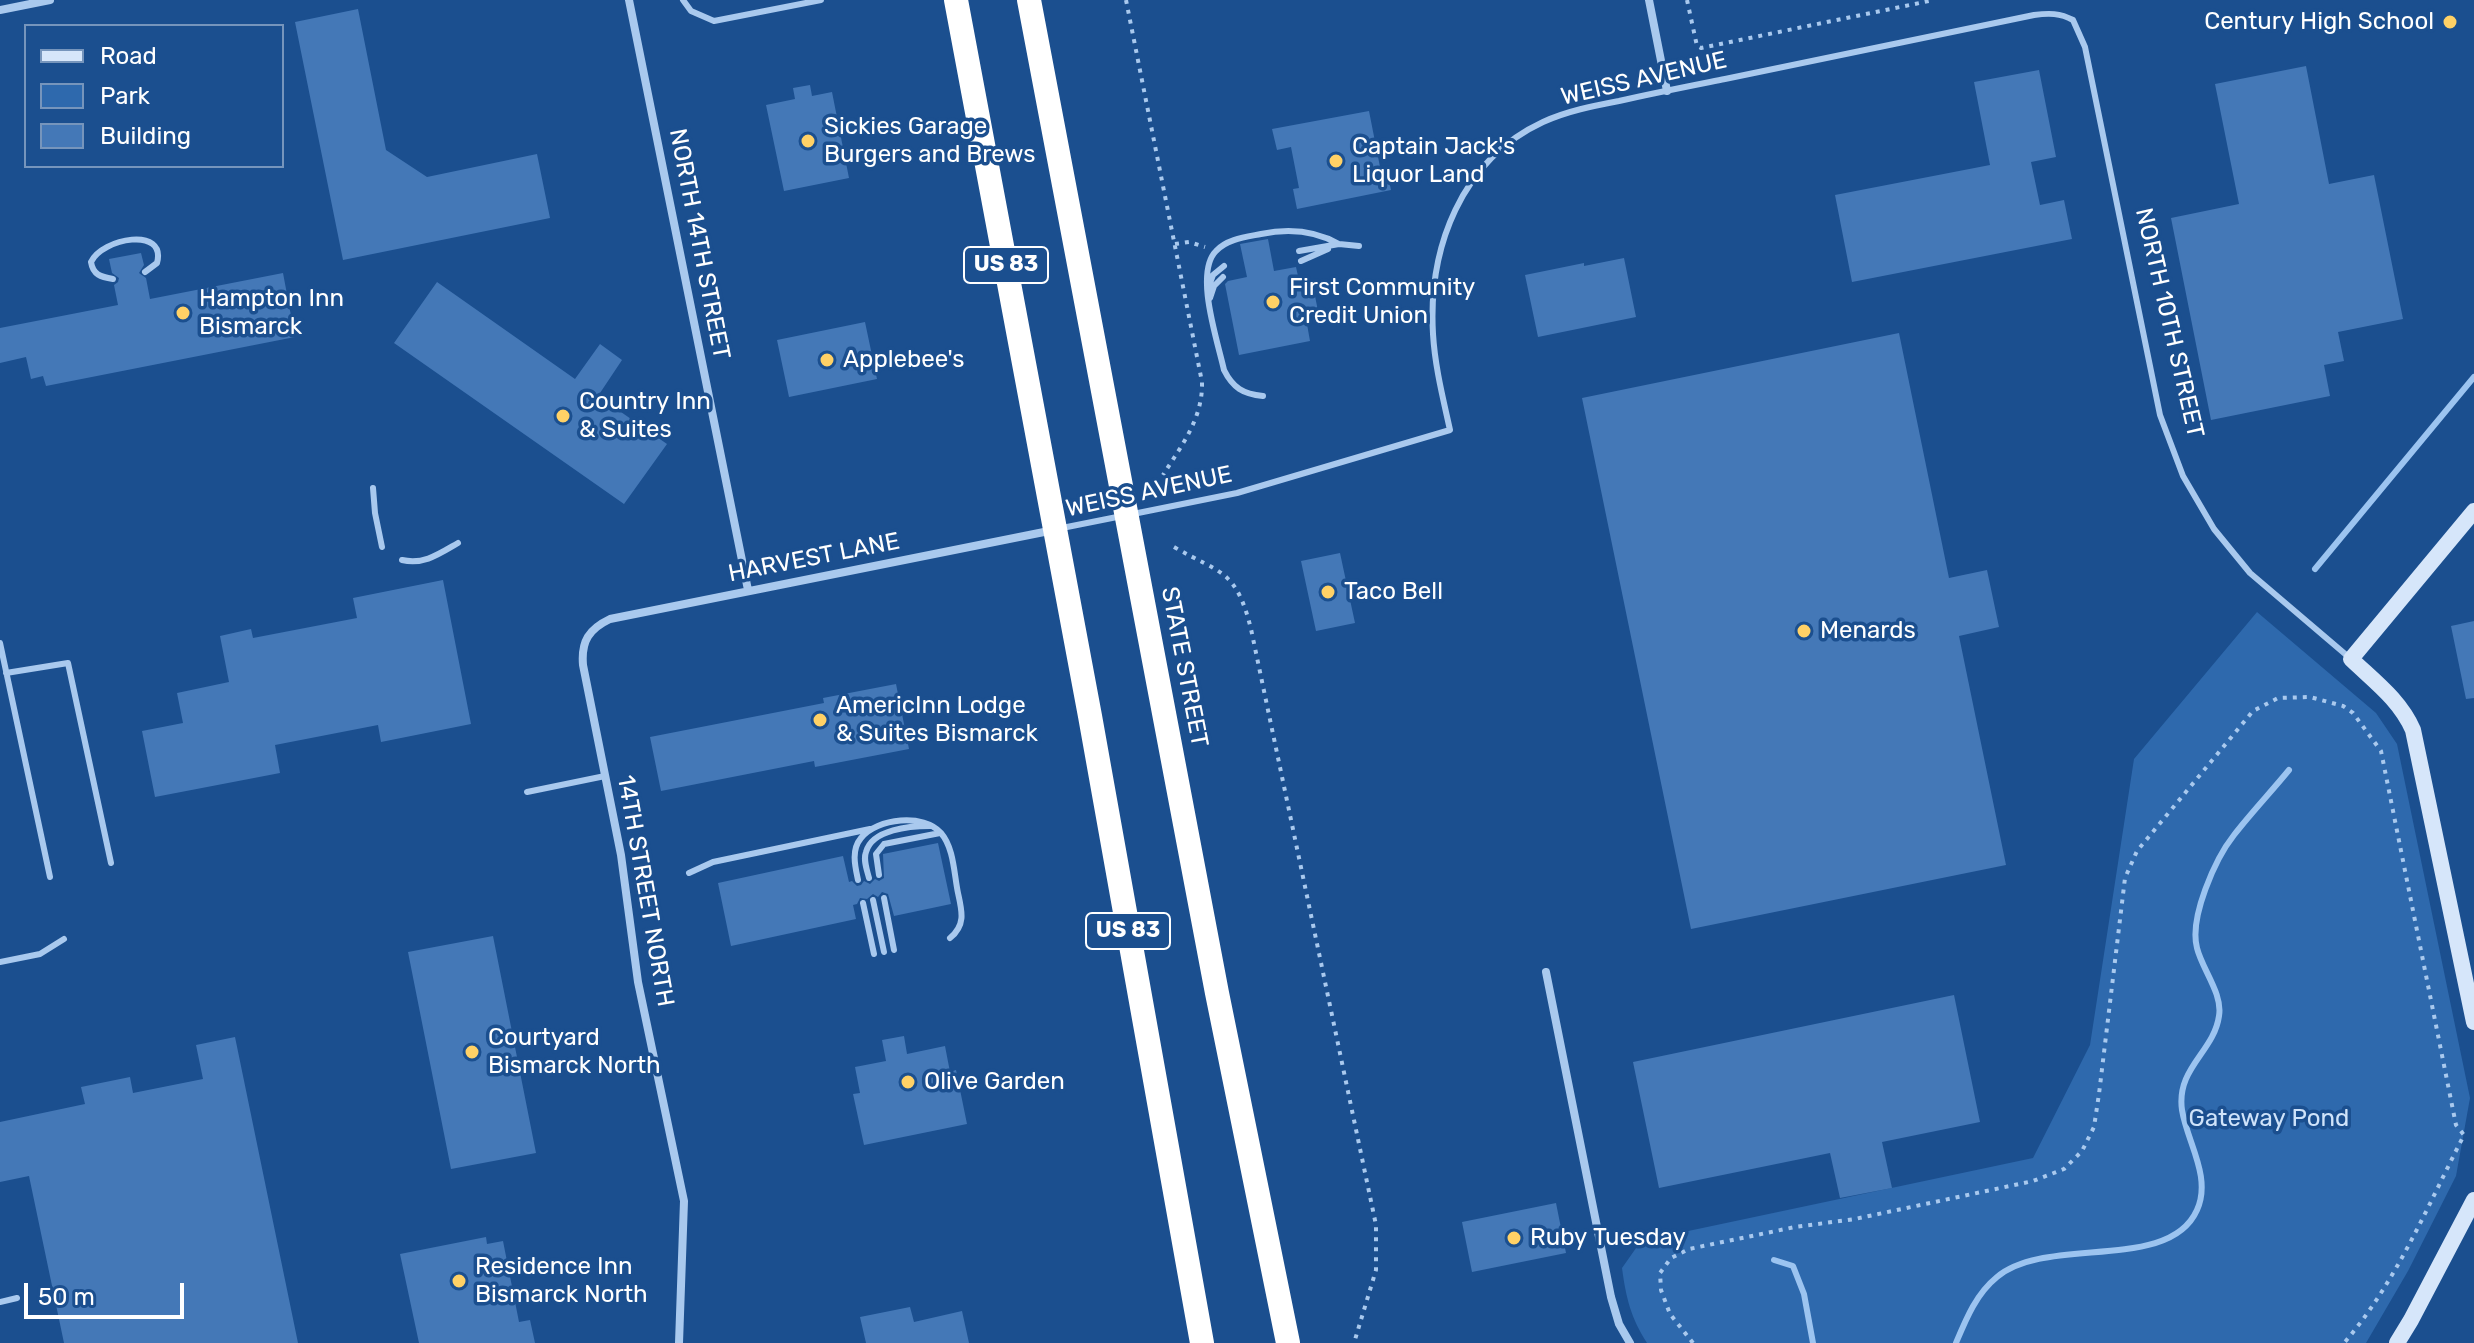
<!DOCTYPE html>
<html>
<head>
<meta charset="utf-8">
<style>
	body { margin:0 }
	#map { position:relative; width:2474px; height:1343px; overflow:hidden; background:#1b4f8f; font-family:Rubik,sans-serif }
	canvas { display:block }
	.legend { position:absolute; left:24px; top:24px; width:260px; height:144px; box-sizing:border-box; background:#1b4f8f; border:2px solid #7695bc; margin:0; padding:10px 14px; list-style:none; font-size:24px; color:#fff }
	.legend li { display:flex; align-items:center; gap:16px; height:40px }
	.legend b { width:40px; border:2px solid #7695bc }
	.scale { position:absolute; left:24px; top:1283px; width:160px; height:36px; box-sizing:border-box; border:4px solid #fff; border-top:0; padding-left:10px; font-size:24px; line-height:28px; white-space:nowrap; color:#fff; -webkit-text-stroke:6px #1b4f8f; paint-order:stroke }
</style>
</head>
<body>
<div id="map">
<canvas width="2474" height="1343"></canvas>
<ul class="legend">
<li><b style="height:10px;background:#d6e6fa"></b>Road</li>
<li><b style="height:22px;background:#2e69ad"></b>Park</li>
<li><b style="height:22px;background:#4478b7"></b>Building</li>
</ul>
<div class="scale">50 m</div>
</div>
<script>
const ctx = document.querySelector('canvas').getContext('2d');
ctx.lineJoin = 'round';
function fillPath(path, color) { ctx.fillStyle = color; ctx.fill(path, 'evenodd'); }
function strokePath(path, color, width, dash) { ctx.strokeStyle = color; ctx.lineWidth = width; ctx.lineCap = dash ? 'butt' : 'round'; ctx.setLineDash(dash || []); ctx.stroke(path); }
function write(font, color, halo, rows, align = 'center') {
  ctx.font = font + ' Rubik,sans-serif'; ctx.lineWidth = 7; ctx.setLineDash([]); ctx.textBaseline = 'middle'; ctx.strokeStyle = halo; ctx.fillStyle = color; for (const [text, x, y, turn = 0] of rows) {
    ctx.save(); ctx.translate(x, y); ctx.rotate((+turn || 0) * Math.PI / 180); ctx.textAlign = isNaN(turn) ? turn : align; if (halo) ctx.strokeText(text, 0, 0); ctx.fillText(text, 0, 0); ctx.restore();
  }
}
fillPath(new Path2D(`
	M 2257,612 L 2376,713 L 2397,744 L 2470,1098 L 2456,1176 L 2408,1271 L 2366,1343 L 1647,1343 C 1631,1318 1626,1298 1622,1268 L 1641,1241 L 2033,1158 L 2090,1045 L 2134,759 Z`), '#2e69ad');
strokePath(new Path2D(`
	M 2315,569 L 2474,377
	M 1774,1260 L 1793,1266 L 1804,1294 L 1813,1343
	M 1956,1343 C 1966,1319 1976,1294 1997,1277 C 2047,1235 2169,1273 2197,1210 C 2212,1177 2187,1142 2182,1110 C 2176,1068 2214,1052 2219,1016 C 2223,994 2202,969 2197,948 C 2189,918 2215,859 2234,835 C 2251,813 2271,792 2289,770`), '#9cc4f0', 6);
fillPath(new Path2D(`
	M 358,9 L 386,150 L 427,177 L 537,154 L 550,218 L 343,260 L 295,22 Z
	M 2306,66 L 2329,184 L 2374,175 L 2403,319 L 2338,332 L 2344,361 L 2324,365 L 2330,396 L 2211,420 L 2171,218 L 2239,204 L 2215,84 Z
	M 2039,70 L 2056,157 L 2031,162 L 2040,205 L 2064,200 L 2072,239 L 1852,282 L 1835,195 L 1990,165 L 1974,82 Z
	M 810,85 L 812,96 L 832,92 L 849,178 L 784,191 L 766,105 L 795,99 L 793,88 Z
	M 1369,111 L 1381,172 L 1387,171 L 1391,190 L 1297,209 L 1293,189 L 1299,188 L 1291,147 L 1277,150 L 1272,129 Z
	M 1268,239 L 1274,271 L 1296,267 L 1302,294 L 1314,291 L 1318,311 L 1305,313 L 1310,341 L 1239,355 L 1225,284 L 1228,281 L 1247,277 L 1240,244 Z
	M 141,253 L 144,265 L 139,273 L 146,278 L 150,299 L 283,273 L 295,337 L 46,386 L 43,376 L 31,379 L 26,357 L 0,363 L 0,328 L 118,305 L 114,285 L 118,282 L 119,278 L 112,273 L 109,259 Z
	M 1624,258 L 1636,317 L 1538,337 L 1525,275 L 1584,263 L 1584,266 Z
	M 437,282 L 575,379 L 600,344 L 622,360 L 598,396 L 667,444 L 624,504 L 394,343 Z
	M 865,322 L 877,379 L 789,397 L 777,340 Z
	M 1899,333 L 1949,578 L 1987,570 L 1999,627 L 1959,636 L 2006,865 L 1691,929 L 1582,398 Z
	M 1340,553 L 1355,623 L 1316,631 L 1301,561 Z
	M 443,580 L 471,724 L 381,742 L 378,725 L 275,745 L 280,773 L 155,797 L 142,731 L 183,723 L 177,693 L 229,682 L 220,636 L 251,629 L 253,638 L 357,618 L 353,598 Z
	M 2474,621 L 2474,698 L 2466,699 L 2451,626 Z
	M 896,684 L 909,749 L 815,767 L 814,761 L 661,791 L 650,737 L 824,703 L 823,698 Z
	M 938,843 L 951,904 L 894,916 L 888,894 L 882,892 L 878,897 L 873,894 L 867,899 L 860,898 L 857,904 L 853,905 L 856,919 L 731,946 L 718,883 L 843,856 L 849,882 L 852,881 L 857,886 L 861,885 L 864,881 L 870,884 L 875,879 L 879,881 L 884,878 L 883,854 Z
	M 493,936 L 536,1153 L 451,1169 L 408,952 Z
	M 1954,995 L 1980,1122 L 1882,1142 L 1892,1188 L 1840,1198 L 1830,1153 L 1659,1188 L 1633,1062 Z
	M 904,1036 L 907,1054 L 945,1046 L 950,1072 L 956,1070 L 967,1124 L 864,1145 L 853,1094 L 860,1093 L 855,1067 L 886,1061 L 882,1040 Z
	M 235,1037 L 298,1343 L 64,1343 L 29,1176 L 0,1182 L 0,1122 L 85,1104 L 81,1087 L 130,1077 L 133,1093 L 203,1079 L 196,1045 Z
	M 1556,1203 L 1566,1253 L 1472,1272 L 1462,1222 Z
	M 486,1237 L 487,1244 L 503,1241 L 519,1322 L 530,1320 L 535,1343 L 419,1343 L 400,1254 Z
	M 910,1307 L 914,1322 L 962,1311 L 969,1343 L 866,1343 L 860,1317 Z`), '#4478b7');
strokePath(new Path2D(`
	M 1126,0 L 1202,382 C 1203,418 1182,445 1163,475
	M 1687,0 L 1697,46 L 1701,48 L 1934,0
	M 1175,244 L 1189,242 L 1205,247
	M 1174,547 C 1221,574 1236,569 1251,629 L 1376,1225 L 1376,1270 L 1354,1343
	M 1693,1343 L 1670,1314 L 1661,1290 L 1660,1273 L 1671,1258 L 1689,1249 L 1795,1227 L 1855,1219 L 2033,1181 L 2064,1169 L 2082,1151 L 2094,1127 L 2099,1094 L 2125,878 L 2137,851 L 2253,711 L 2278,698 L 2310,697 L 2343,706 L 2353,713 L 2381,751 L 2456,1125 L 2464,1135 C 2428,1205 2396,1283 2344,1343`), '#a9c9ee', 4, [4, 6]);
strokePath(new Path2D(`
	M 683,0 L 691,11 L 714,21 L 821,0
	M 1299,251 L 1339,244 L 1359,246
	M 1301,261 L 1328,249
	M 113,279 C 101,277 93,275 91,262 C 102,238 167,226 157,263 L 145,272
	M 1209,286 L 1213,275 L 1224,266
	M 1210,298 L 1214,286 L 1223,277
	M 1263,396 C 1243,394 1233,388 1224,370 C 1218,342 1194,273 1216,251 C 1227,239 1246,237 1261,234 C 1289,228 1314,230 1339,244
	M 373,488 L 375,513 L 382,547
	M 1133,514 L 1237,493 L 1450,430 C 1443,398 1435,367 1433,334 C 1428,248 1461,160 1543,122 C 1567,111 1593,106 1619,101 C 1654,93 1690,86 1725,79 C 1828,57 1931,36 2034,15 C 2049,13 2060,13 2073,20 L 2085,47 L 2160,415 L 2183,476 L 2214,529 L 2250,573 L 2351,659
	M 1062,528 L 1122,516
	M 402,560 C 424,565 439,554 458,543
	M 0,643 L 50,877
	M 6,673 L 68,663 L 111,863
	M 527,792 L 605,776
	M 689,873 L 713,862 L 870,829
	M 879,875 L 876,854 L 884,844 L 940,833
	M 869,878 C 867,870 863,860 866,852 C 872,829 911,826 930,826
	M 858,880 C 855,866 851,850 861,838 C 877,818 924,813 941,833 C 954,848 954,874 958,893 C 962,911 966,925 950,938
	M 884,898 L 894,950
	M 873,900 L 884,952
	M 863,903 L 874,954
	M 0,962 L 40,954 L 64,939
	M 0,1302 L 17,1298`), '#a9c9ee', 6);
strokePath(new Path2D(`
	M 629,0 L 748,590
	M 1649,0 L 1667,91
	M 0,10 L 50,0
	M 1546,972 L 1611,1297 L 1619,1324 L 1630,1343
	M 679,1343 L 684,1201 L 638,982 L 621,855 L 583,665 C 581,641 589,629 610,619 L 1054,530`), '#a9c9ee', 8);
strokePath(new Path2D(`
	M 2474,511 L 2351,659 C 2374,681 2400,700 2413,730 L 2474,1022
	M 2397,1343 L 2411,1320 L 2474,1200`), '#d6e6fa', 16);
strokePath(new Path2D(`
	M 956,0 L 1090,716 L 1202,1343
	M 1029,0 L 1217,993 L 1288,1343`), '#fff', 24);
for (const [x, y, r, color] of [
	[2450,22,8,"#ffd166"],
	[808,141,8,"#ffd166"],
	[1336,161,8,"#ffd166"],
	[1273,302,8,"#ffd166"],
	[183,313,8,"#ffd166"],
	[827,360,8,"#ffd166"],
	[563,416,8,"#ffd166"],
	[1328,592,8,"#ffd166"],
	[1804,631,8,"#ffd166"],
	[820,720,8,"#ffd166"],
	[472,1052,8,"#ffd166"],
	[908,1082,8,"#ffd166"],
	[1514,1238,8,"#ffd166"],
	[459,1281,8,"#ffd166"]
]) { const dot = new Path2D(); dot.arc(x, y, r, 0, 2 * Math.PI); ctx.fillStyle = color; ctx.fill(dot); strokePath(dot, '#1b4f8f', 3); }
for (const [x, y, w] of [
	[1006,265,84],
	[1128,931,84]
]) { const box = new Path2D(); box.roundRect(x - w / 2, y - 18, w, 36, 6); ctx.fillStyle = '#1b4f8f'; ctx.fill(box); strokePath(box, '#fff', 2); }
write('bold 22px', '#fff', null, [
	["US 83",1006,265],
	["US 83",1128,931]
]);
write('24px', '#fff', '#1b4f8f', [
	["Century High School",2434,22,"right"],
	["Sickies Garage",824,127],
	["Burgers and Brews",824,155],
	["Captain Jack's",1352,147],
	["Liquor Land",1352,175],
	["First Community",1289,288],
	["Credit Union",1289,316],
	["Hampton Inn",199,299],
	["Bismarck",199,327],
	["Applebee's",843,360],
	["Country Inn",579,402],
	["& Suites",579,430],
	["Taco Bell",1344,592],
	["Menards",1820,631],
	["AmericInn Lodge",836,706],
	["& Suites Bismarck",836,734],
	["Courtyard",488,1038],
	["Bismarck North",488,1066],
	["Olive Garden",924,1082],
	["Ruby Tuesday",1530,1238],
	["Residence Inn",475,1267],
	["Bismarck North",475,1295]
], 'left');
write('24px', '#fff', '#1b4f8f', [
	["WEISS AVENUE",1644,79,-13],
	["NORTH 14TH STREET",699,244,79],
	["NORTH 10TH STREET",2169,323,77],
	["WEISS AVENUE",1149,492,-12],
	["HARVEST LANE",814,558,-11],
	["STATE STREET",1184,667,79],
	["14TH STREET NORTH",645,891,80]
]);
write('24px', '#cfe3fa', '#1b4f8f', [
	["Gateway Pond",2269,1119]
]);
</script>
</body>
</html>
